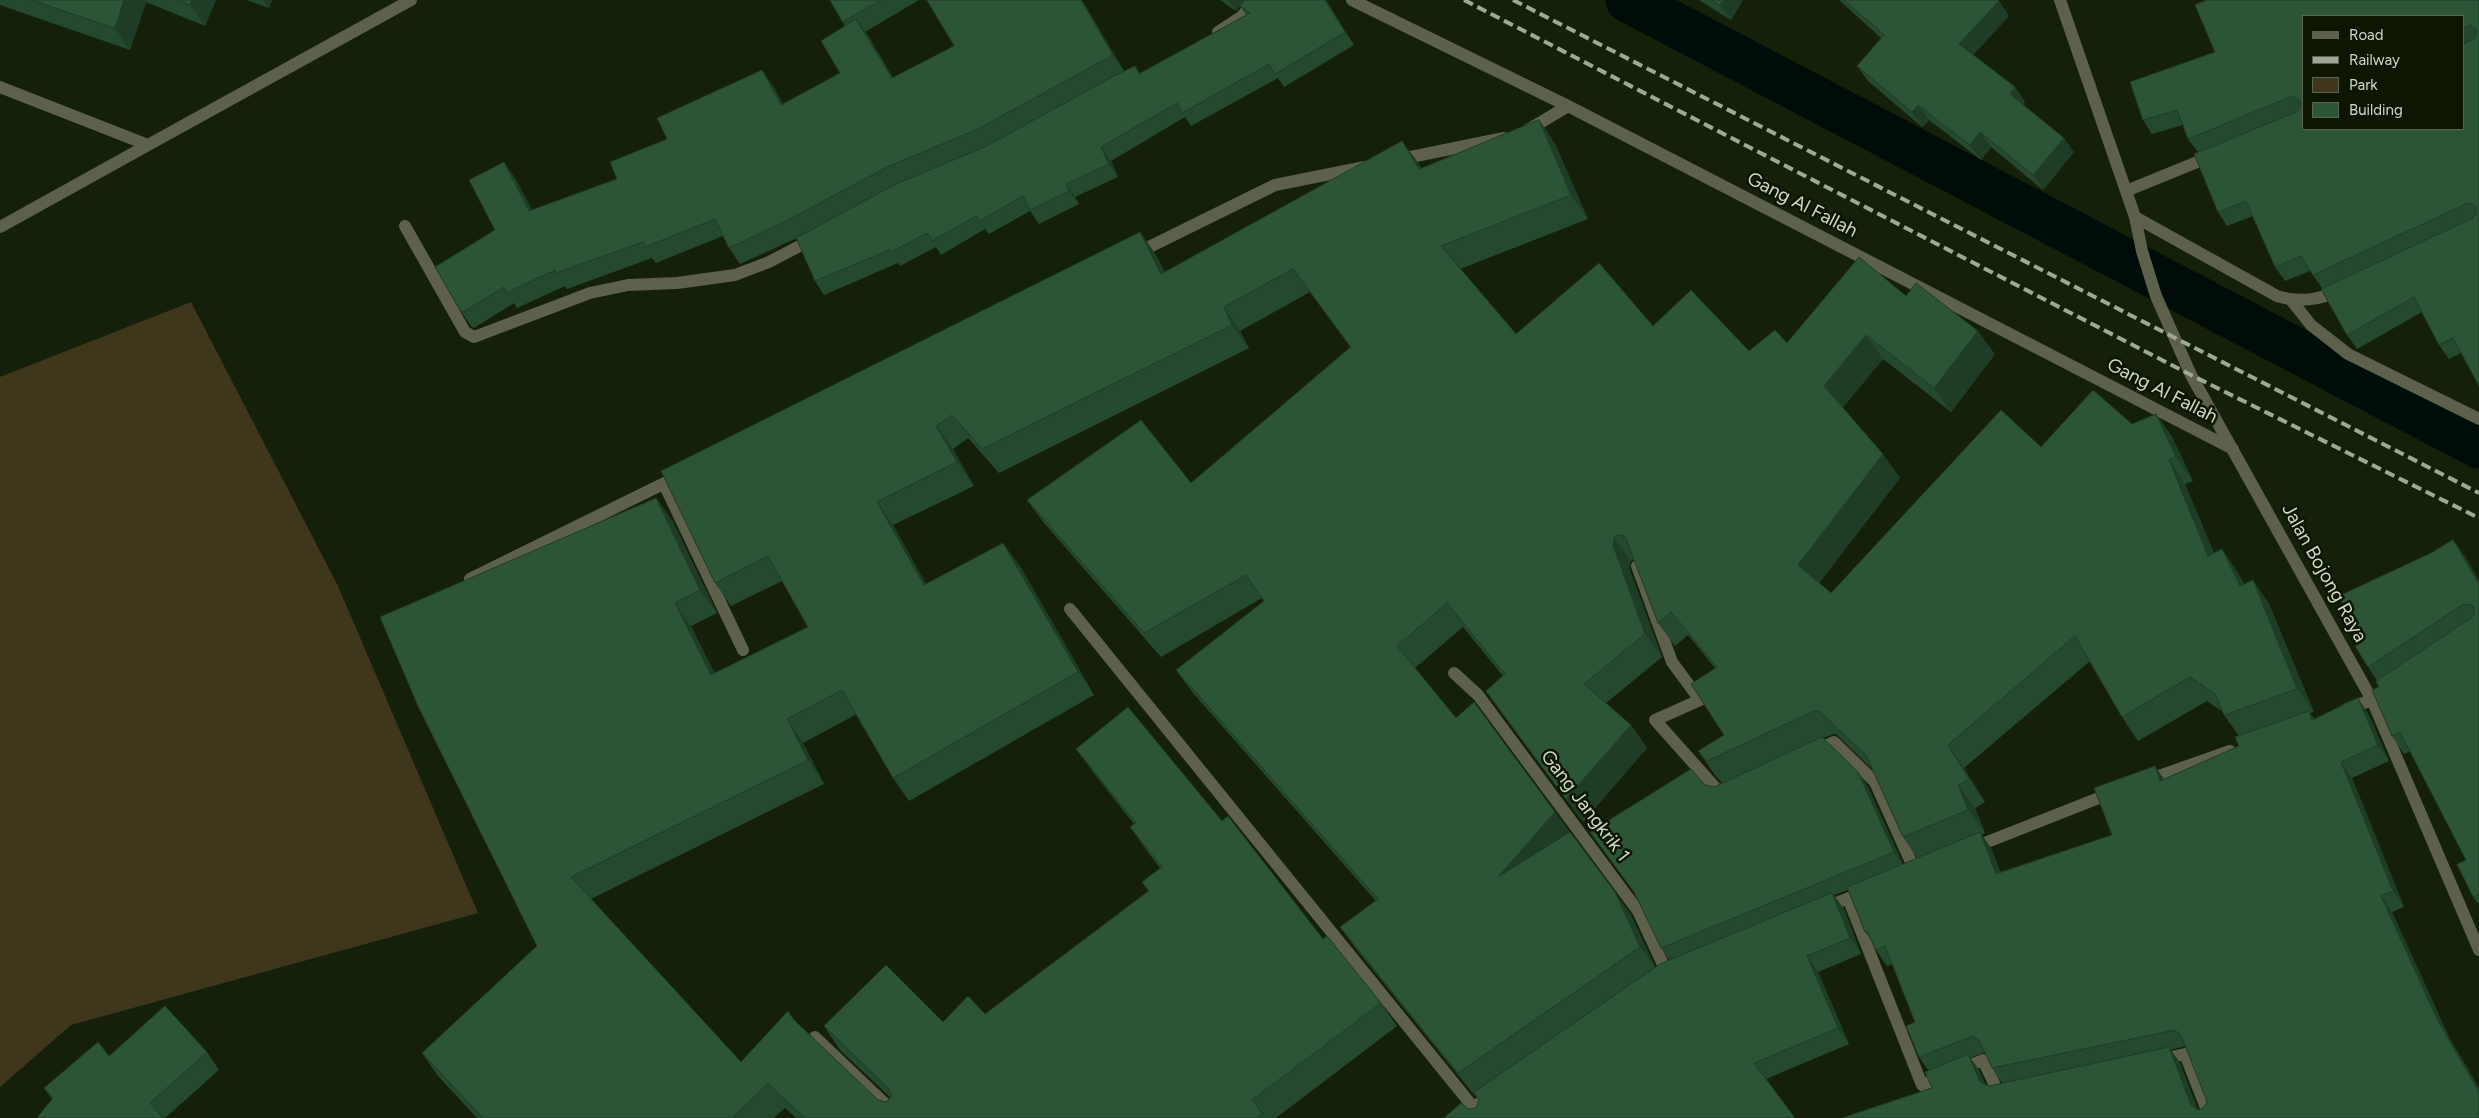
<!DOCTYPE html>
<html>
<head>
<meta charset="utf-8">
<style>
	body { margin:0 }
	#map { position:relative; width:2479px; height:1118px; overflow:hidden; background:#15200b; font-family:Figtree,sans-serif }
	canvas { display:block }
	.legend { position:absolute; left:2302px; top:15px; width:162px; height:115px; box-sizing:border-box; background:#0c1603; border:1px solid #5a6453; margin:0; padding:6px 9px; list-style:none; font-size:15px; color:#d0d8ca }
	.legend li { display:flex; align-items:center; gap:10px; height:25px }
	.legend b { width:25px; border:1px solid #5a6453 }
</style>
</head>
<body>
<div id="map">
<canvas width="2479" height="1118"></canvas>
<ul class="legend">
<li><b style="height:6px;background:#5d604b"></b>Road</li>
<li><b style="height:6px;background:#9fa898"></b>Railway</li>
<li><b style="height:14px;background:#3f371c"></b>Park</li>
<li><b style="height:14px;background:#2b5536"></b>Building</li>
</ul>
</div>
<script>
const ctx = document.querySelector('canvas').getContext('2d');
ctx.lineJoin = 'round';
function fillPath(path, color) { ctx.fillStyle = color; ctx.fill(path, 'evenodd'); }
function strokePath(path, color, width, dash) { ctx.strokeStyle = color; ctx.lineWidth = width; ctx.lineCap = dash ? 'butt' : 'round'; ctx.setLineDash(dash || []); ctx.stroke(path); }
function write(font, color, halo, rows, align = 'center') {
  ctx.font = font + ' Figtree,sans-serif'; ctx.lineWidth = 5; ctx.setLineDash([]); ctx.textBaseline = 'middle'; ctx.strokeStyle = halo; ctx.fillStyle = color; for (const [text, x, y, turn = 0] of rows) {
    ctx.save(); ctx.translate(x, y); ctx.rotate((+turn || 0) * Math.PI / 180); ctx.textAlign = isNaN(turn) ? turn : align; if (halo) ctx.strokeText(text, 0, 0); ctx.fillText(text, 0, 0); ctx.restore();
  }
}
fillPath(new Path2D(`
	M 191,302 L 338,586 L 478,913 L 71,1025 L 0,1087 L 0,377 Z`), '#3f371c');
strokePath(new Path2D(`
	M 1628,0 L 2479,446`), '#000c07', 45);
strokePath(new Path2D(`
	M 1352,0 L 1568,106 L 2233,449
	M 2060,0 L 2135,217 L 2142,251 L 2156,296 L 2191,375 L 2372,700 L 2479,950
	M 1218,32 L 1241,17 L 1256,0
	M 0,87 L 148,145 L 411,0
	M 1528,130 L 1568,106
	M 1396,160 L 1504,138
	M 2126,191 L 2212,156
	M 2135,217 L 2277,296 C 2300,303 2319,300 2341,290
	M 405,226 L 465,332 L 474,337 L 590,293 L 628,285 L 677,283 L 735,275 L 769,262 L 813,239
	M 0,227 L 148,145
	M 1135,254 L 1275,185 L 1365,167
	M 2291,300 L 2311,325 L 2348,354 L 2479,419
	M 664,484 L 743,650
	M 1637,566 L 1672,662 L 1700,700 L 1655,720 L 1721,794 L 1726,791
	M 470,579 L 681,475
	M 1070,609 L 1482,1118
	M 1454,673 L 1478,695 L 1638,911 L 1667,973
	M 2347,709 L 2372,700 L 2390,689
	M 1815,751 L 1834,742 L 1875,782 L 1915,871
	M 2145,781 L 2230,751
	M 1972,848 L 2114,792
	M 1848,898 L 1922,1085 L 1983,1060 L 1999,1094 L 2005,1093
	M 1824,908 L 1866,891
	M 815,1037 L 900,1118
	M 2158,1060 L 2185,1054 L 2210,1118
	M 1460,1118 L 1490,1095`), '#5d604b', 12);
strokePath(new Path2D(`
	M 1464,0 L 2191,375 L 2479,518
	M 1513,0 L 2479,493`), '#9fa898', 4, [10, 5]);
fillPath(new Path2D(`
	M 0,0 L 216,0 L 205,26 L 146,2 L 130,50 L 0,5 Z
	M 247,0 L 272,0 L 269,8 Z
	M 830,0 L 919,0 L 865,32 L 893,78 L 954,46 L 927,0 L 1082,0 L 1124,71 L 1135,66 L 1140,73 L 1246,15 L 1240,6 L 1244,1 L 1236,11 L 1220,0 L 1326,0 L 1354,45 L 1284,87 L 1278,78 L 1191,126 L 1185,117 L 1111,161 L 1118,177 L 1075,197 L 1079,204 L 1039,224 L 1030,211 L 989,234 L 985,229 L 941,255 L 936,247 L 900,266 L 898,263 L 824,295 L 815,281 L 797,238 L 740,264 L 729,248 L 723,236 L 656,263 L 652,258 L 567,289 L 565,286 L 517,308 L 514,303 L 474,328 L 471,326 L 460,310 L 495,230 L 515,178 L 532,210 L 617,179 L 667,139 L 773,86 L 783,104 L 840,73 L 845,26 Z
	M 1699,0 L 1743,0 L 1731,20 Z
	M 1839,0 L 1998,0 L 2009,16 L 1973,55 L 2015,87 L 2025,102 L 2023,105 L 2074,152 L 2043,190 L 1991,147 L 1981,160 L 1929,120 L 1922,127 L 1868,81 L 1857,66 L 1881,38 Z
	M 2207,0 L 2479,0 L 2479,386 L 2461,353 L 2449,359 L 2439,345 L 2422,312 L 2357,349 L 2347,335 L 2321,289 L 2322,288 L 2310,271 L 2285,281 L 2275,267 L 2253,216 L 2227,226 L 2218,212 L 2194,154 L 2198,152 L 2188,139 L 2183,125 L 2152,134 L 2143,120 L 2130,82 L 2215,52 L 2195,5 ZM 2303,16 L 2463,16 L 2463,129 L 2303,129 Z
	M 1539,120 L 1555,144 L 1588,219 L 1460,269 L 1516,334 L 1653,326 L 1749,351 L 1787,343 L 1906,296 L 1995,354 L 1951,412 L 1883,359 L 1843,407 L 1900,478 L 1819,583 L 1831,593 L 2041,447 L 2132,424 L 2156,414 L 2172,437 L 2193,481 L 2185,484 L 2214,553 L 2222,549 L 2238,573 L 2244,584 L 2253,580 L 2269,604 L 2314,712 L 2310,713 L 2314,719 L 2369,715 L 2389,761 L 2352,778 L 2404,907 L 2392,912 L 2449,1037 L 2479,1088 L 2479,1118 L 1842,1118 L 1932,1088 L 1928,1070 L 1919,1057 L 1915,1022 L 1892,964 L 1887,966 L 1876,950 L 1872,941 L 1865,932 L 1848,890 L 1834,895 L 1844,909 L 1861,954 L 1818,972 L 1849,1044 L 1766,1079 L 1468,1109 L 1476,1108 L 1479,1100 L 1475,1095 L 1475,1096 L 1357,950 L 1340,927 L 1376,901 L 1193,693 L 1176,670 L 1264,601 L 1262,598 L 1161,657 L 1044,523 L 1027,500 L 1191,483 L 1350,347 L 1310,292 L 1240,331 L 1249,348 L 999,473 L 968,438 L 953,449 L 974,486 L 893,525 L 926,584 L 1020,566 L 1094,695 L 909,801 L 893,778 L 857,714 L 803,743 L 824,784 L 591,899 L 741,1062 L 788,1011 L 796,1022 L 878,1100 L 886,1102 L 890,1097 L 840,1050 L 824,1026 L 943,1022 L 985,1014 L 1148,891 L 1142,882 L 1160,868 L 1147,851 L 1130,827 L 1134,824 L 1093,772 L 1076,749 L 1222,821 L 1323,939 L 1381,1003 L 1397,1026 L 1276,1118 L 796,1118 L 785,1108 L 774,1118 L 477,1118 L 438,1076 L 422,1053 L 537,946 L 656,498 L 673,522 L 717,613 L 691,626 L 714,673 L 808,627 L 782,581 L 731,606 L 715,583 L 1140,232 L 1156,255 L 1165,272 L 1402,141 L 1421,169 ZM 1634,559 L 1658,623 L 1675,646 L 1688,635 L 1715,668 L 1724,735 L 1698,751 L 1715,775 L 1722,783 L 1714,787 L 1705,785 L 1590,832 L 1636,894 L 1661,948 L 1669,960 L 1655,967 L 1631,915 L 1555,812 L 1456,718 L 1415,668 L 1463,627 L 1503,676 L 1486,691 L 1503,715 L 1583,822 L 1647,748 L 1631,725 L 1606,703 L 1662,657 L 1629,568 L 1631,561 ZM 2090,661 L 2122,717 L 2138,741 L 2207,701 L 2223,712 L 2224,715 L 2239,736 L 2239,746 L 2164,779 L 2112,835 L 2000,872 L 1991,848 L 1981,835 L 1985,833 L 1975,808 L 1985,802 L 1964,768 ZM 1836,734 L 1872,769 L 1903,837 L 1917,858 L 1903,864 L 1868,787 L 1858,772 L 1823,738 L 1831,735 ZM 2186,1046 L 2206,1099 L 2207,1103 L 2202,1109 L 2198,1110 L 2180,1063 L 2170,1050 ZM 1985,1052 L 1992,1068 L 2002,1083 L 1989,1086 L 1985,1084 L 1979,1070 L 1970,1058 Z
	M 2453,540 L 2466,558 L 2479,581 L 2479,905 L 2473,897 L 2466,860 L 2410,751 L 2404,754 L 2392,736 L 2377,681 L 2368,667 L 2362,642 L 2431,553 Z
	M 207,1052 L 219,1070 L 165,1118 L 37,1118 L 52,1099 L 44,1088 L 109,1056 Z`), '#25492e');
fillPath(new Path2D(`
	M 124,0 L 144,0 L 146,2 L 130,50 L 115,28 Z
	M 192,0 L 216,0 L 205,26 L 190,5 Z
	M 263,0 L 272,0 L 269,8 Z
	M 1081,0 L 1082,0 L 1124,71 L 1113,55 Z
	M 1228,0 L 1245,0 L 1236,11 Z
	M 1325,0 L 1326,0 L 1354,45 L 1345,32 Z
	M 1724,0 L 1743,0 L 1731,20 L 1720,5 Z
	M 1999,1 L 2009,16 L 1969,59 L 1959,44 Z
	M 856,19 L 868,35 L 903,94 L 892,78 Z
	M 762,70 L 773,86 L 792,121 L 781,105 Z
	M 2015,87 L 2025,102 L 2020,109 L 2010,94 Z
	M 1918,105 L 1929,120 L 1922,127 L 1912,112 Z
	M 1539,120 L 1555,144 L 1588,219 L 1571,195 Z
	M 1980,132 L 1991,147 L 1981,160 L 1970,145 Z
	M 2064,138 L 2074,152 L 2043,190 L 2033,175 Z
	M 1402,141 L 1419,164 L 1436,193 L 1419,169 Z
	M 1101,147 L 1111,161 L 1118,177 L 1109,164 Z
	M 504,162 L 515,178 L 540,227 L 529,211 Z
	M 1066,184 L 1075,197 L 1079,204 L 1069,191 Z
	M 1140,232 L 1156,255 L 1178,298 L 1161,274 Z
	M 1224,307 L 1240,331 L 1249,348 L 1232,325 Z
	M 1978,331 L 1995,354 L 1951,412 L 1934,388 Z
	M 1866,335 L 1883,359 L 1841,410 L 1824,386 Z
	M 2156,414 L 2172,437 L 2193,481 L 2176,457 Z
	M 936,426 L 953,449 L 974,486 L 957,462 Z
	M 1883,454 L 1900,478 L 1815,588 L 1798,565 Z
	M 2169,460 L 2185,484 L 2225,579 L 2208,556 Z
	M 656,498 L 673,522 L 717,613 L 700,590 Z
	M 877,502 L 893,525 L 940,609 L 924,585 Z
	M 1614,538 L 1631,561 L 1629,568 L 1662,657 L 1645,634 L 1613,545 Z
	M 2453,540 L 2466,558 L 2479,581 L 2479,584 Z
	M 1003,543 L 1020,566 L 1094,695 L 1078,672 Z
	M 2222,549 L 2238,573 L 2256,609 L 2240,586 Z
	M 2253,580 L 2269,604 L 2314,712 L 2297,689 Z
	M 675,603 L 691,626 L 727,698 L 711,675 Z
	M 2358,698 L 2369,715 L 2389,761 L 2378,745 Z
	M 787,719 L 803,743 L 824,784 L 808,760 Z
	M 1631,725 L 1647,748 L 1583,822 L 1566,799 Z
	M 1948,745 L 1964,768 L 1985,802 L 1969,779 Z
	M 2341,762 L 2352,778 L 2404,907 L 2393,891 Z
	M 2155,766 L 2166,782 L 2160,781 Z
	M 1858,772 L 1868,787 L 1904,867 L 1894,852 Z
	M 1958,785 L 1975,808 L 1985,833 L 1968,810 Z
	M 1555,812 L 1572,835 L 1498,877 Z
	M 1980,832 L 1991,848 L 2008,890 L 1996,874 Z
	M 1615,892 L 1631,915 L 1657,970 L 1640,947 Z
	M 1832,893 L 1844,909 L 1861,954 L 1850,938 Z
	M 2381,896 L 2392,912 L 2449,1037 L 2479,1088 L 2479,1092 L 2438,1021 Z
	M 1807,956 L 1818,972 L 1849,1044 L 1838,1028 Z
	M 2169,1047 L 2180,1063 L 2201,1118 L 2191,1105 Z
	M 1968,1054 L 1979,1070 L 1992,1098 L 1980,1082 Z`), '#1e3c26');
const building = new Path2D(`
	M 32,0 L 124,0 L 115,28 Z
	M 178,0 L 192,0 L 190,5 Z
	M 830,0 L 881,0 L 843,22 Z
	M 927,0 L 1081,0 L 1113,55 L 978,129 L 887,167 L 786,221 L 729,248 L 715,219 L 645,247 L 643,242 L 556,273 L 555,270 L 506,293 L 504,287 L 463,312 L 460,310 L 435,267 L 495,230 L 469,180 L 504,162 L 529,211 L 617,179 L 610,162 L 667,139 L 657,118 L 762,70 L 781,105 L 840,73 L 821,41 L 856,19 L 892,78 L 954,46 Z
	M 1245,0 L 1325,0 L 1345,32 L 1275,74 L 1269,64 L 1182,113 L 1177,103 L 1101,147 L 1109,164 L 1066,184 L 1069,191 L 1030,210 L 1023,196 L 979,221 L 976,216 L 932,241 L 927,233 L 891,252 L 889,250 L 815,281 L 796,238 L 896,184 L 987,146 L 1112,77 L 1135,66 L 1139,74 L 1250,13 L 1240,6 Z
	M 1712,0 L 1724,0 L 1720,5 Z
	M 1844,0 L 1998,0 L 1999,1 L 1959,44 L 2015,87 L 2010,94 L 2064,138 L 2033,175 L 1980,132 L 1970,145 L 1918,105 L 1912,112 L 1857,66 L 1884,35 Z
	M 2207,0 L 2479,0 L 2479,386 L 2453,338 L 2439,345 L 2414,297 L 2347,335 L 2321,289 L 2473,218 L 2477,212 L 2476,207 L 2470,203 L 2466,204 L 2313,275 L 2301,256 L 2275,267 L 2246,201 L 2218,212 L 2194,154 L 2296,112 L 2301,107 L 2300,101 L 2295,97 L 2290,97 L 2188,139 L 2177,110 L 2143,120 L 2130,82 L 2215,52 L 2195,5 ZM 2303,16 L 2463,16 L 2463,28 L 2471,25 L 2477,30 L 2475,38 L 2463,44 L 2463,129 L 2303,129 Z
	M 1539,120 L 1571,195 L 1441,246 L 1516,334 L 1599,263 L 1653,326 L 1691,290 L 1749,351 L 1775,330 L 1787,343 L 1859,257 L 1906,296 L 1916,283 L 1978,331 L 1934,388 L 1866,335 L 1824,386 L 1883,454 L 1798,565 L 1831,593 L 2001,410 L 2041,447 L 2093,390 L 2132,424 L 2156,414 L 2176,457 L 2169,460 L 2208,556 L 2222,549 L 2240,586 L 2253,580 L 2297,689 L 2224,715 L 2215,694 L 2190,677 L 2122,717 L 2075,636 L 1948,745 L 1969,779 L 1958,785 L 1968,810 L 1903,837 L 1866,755 L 1819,711 L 1814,711 L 1707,761 L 1698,751 L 1724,735 L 1691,684 L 1717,667 L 1671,612 L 1658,623 L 1625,536 L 1617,535 L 1614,538 L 1613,545 L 1645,634 L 1584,684 L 1631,725 L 1566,799 L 1486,691 L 1505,674 L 1447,603 L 1397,646 L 1456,718 L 1474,702 L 1555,812 L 1498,877 L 1570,832 L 1615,892 L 1640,947 L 1458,1073 L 1340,927 L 1378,899 L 1176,670 L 1264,601 L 1246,575 L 1144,633 L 1027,500 L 1141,420 L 1191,483 L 1351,347 L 1293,269 L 1224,307 L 1232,325 L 982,449 L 952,415 L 936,426 L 957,462 L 877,502 L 924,585 L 1003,543 L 1078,672 L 893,778 L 842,690 L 787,719 L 808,760 L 571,877 L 741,1062 L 788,1011 L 793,1019 L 878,1100 L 886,1102 L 892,1096 L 889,1089 L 824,1026 L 886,965 L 943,1022 L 968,996 L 985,1014 L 1149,891 L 1142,882 L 1162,867 L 1130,827 L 1136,823 L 1076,749 L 1128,707 L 1222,821 L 1228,816 L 1323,939 L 1327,936 L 1381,1003 L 1252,1100 L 1263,1114 L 1257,1118 L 805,1118 L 768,1084 L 732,1118 L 483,1118 L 422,1053 L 537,946 L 418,706 L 380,617 L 656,498 L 700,590 L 675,603 L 711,675 L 808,627 L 768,556 L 715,583 L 661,471 L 1140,232 L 1161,274 L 1402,141 L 1419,169 Z
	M 2453,540 L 2479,584 L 2479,894 L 2473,897 L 2457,864 L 2466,860 L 2400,732 L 2392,736 L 2372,690 L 2379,687 L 2376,681 L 2471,618 L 2474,615 L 2474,607 L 2470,604 L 2462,605 L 2368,667 L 2355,646 L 2362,642 L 2339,596 L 2431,553 Z
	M 2358,698 L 2378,745 L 2341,762 L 2393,891 L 2381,896 L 2438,1021 L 2479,1092 L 2479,1118 L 1842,1118 L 1932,1088 L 1925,1072 L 1968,1054 L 1980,1082 L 1989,1086 L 2169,1047 L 2191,1105 L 2197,1110 L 2202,1109 L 2207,1103 L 2206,1099 L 2181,1035 L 2175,1030 L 1992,1068 L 1979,1040 L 1973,1036 L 1919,1057 L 1906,1026 L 1915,1022 L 1885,946 L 1876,950 L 1867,931 L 1865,932 L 1847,887 L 1980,832 L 1996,874 L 2112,835 L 2094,788 L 2155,766 L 2160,781 L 2239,746 L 2235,737 L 2309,711 L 2312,720 Z
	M 1822,737 L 1858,772 L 1894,852 L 1661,948 L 1634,892 L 1590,832 L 1691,769 L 1705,785 L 1714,787 Z
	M 1832,893 L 1850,938 L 1807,956 L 1838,1028 L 1754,1063 L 1795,1118 L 1444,1118 L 1461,1103 L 1468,1109 L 1476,1108 L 1479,1100 L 1474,1092 L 1660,964 Z
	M 165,1006 L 207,1052 L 150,1103 L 163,1118 L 37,1118 L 53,1098 L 44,1088 L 98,1042 L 109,1056 Z`);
fillPath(building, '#2b5536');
strokePath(building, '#1e3c26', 1);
write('19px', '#d0d8ca', '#0c1603', [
	["Gang Al Fallah",1802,205,27],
	["Gang Al Fallah",2162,391,27],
	["Jalan Bojong Raya",2324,573,61],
	["Gang Jangkrik 1",1585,806,53]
]);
</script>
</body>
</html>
